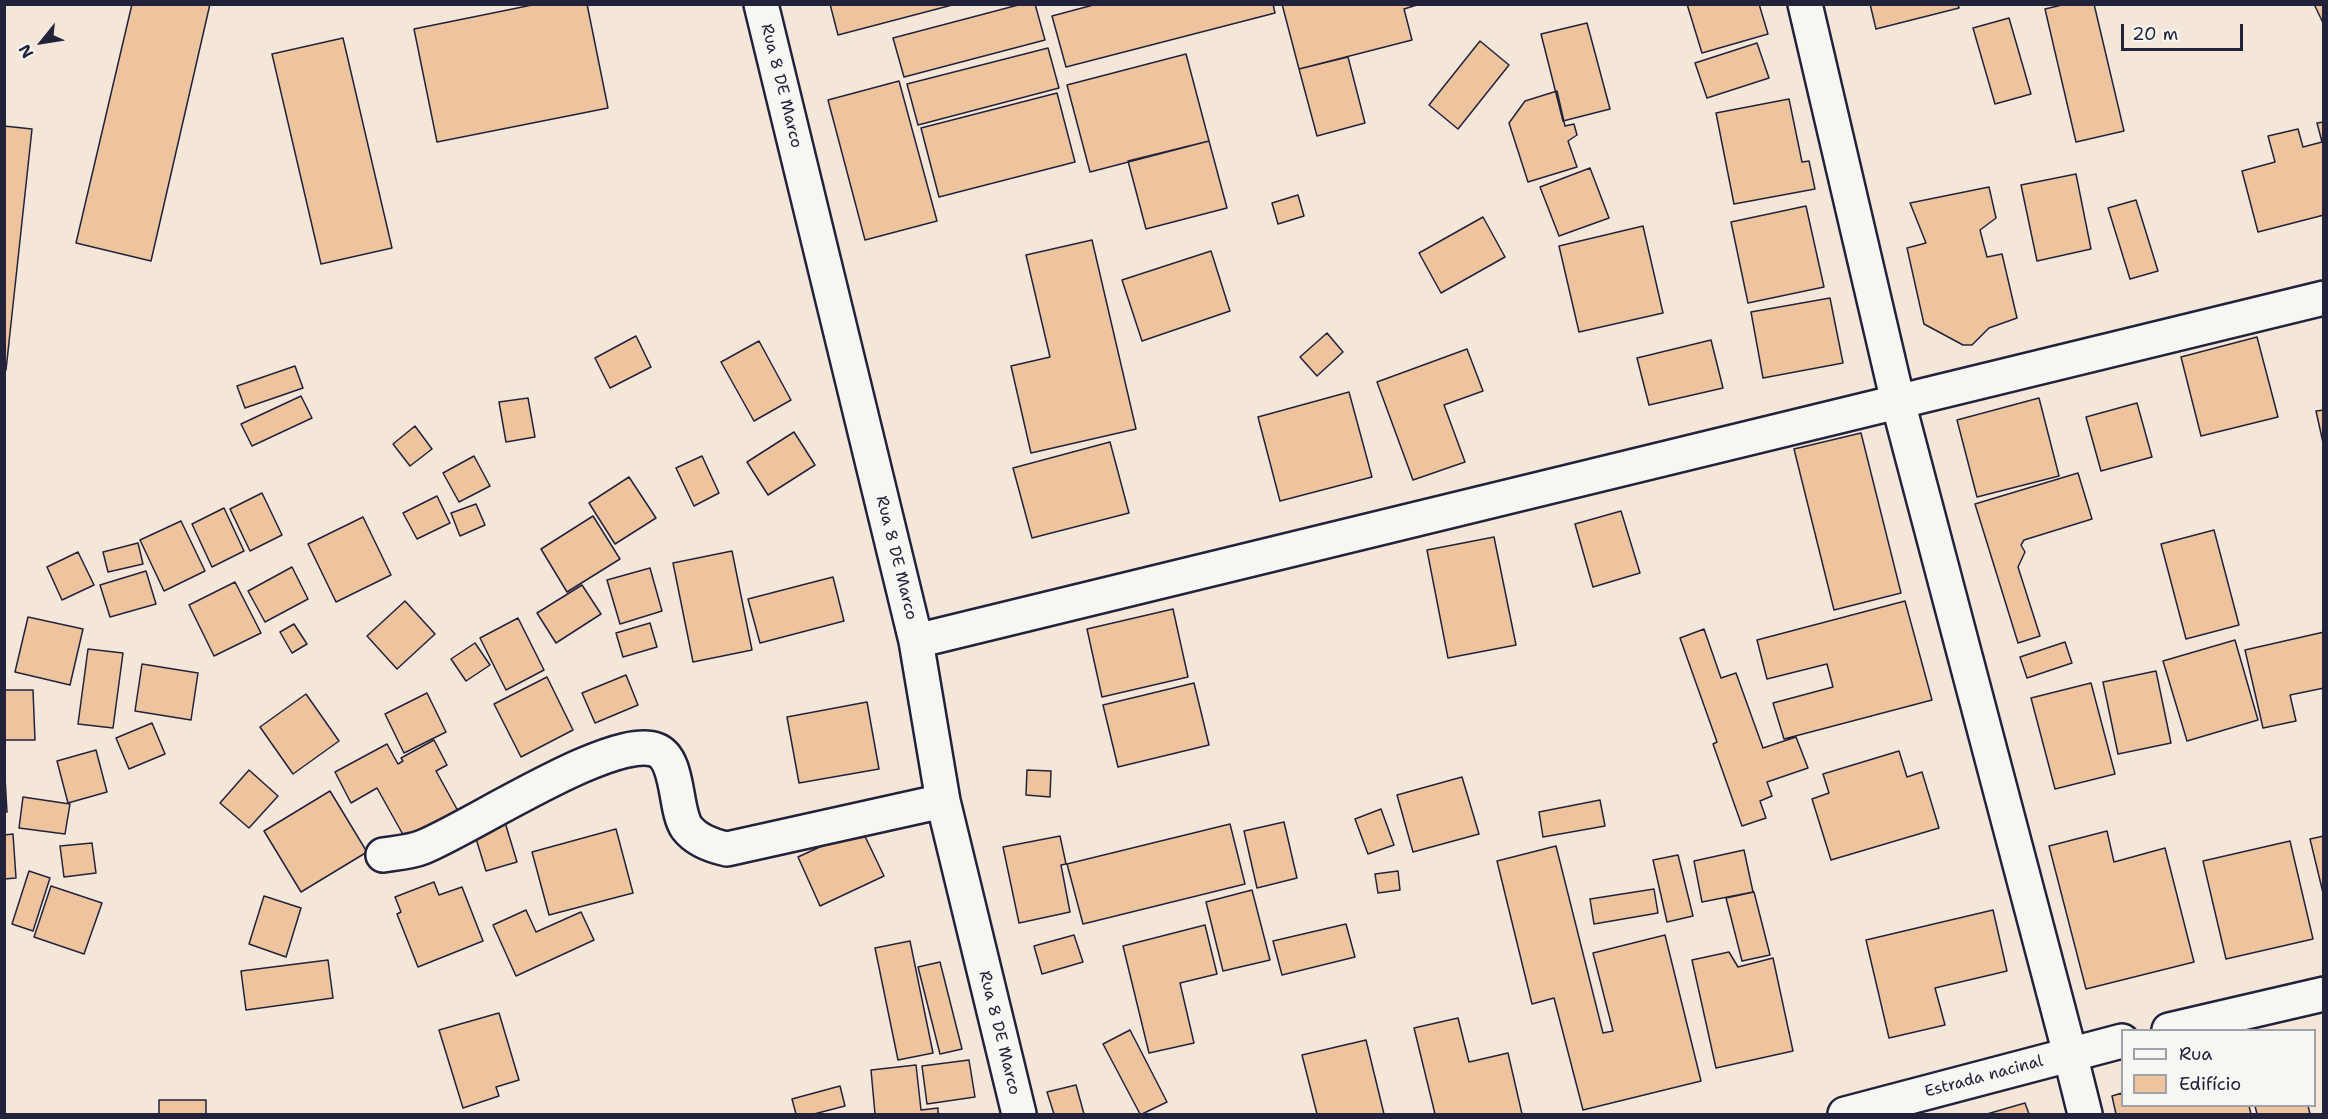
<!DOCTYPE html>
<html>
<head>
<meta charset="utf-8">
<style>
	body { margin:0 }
	#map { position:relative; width:2328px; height:1119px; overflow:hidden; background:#f4e7d9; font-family:"Shantell Sans",sans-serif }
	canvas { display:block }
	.frame { position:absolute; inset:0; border:6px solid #22223b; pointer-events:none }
	.legend { position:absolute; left:2121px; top:1029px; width:195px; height:78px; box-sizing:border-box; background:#f6f6f2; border:2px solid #a1a1a9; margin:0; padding:8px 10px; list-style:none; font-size:18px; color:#22223b }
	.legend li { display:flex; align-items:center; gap:12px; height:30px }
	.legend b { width:30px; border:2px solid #a1a1a9 }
	.north { position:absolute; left:12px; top:12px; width:60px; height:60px; -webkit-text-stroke:4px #f6f6f2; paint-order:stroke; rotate:240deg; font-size:16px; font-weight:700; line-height:24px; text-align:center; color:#22223b }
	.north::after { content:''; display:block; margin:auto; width:21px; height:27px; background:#22223b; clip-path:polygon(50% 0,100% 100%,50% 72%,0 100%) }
	.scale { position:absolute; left:2121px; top:24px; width:122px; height:27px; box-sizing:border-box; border:3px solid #22223b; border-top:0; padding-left:8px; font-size:18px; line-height:21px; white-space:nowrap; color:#22223b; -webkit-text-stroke:4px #f6f6f2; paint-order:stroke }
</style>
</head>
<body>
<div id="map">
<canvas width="2328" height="1119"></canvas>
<div class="frame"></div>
<ul class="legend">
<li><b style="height:8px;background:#f6f6f2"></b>Rua</li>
<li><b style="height:16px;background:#eec49e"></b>Edifício</li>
</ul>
<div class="north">N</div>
<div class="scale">20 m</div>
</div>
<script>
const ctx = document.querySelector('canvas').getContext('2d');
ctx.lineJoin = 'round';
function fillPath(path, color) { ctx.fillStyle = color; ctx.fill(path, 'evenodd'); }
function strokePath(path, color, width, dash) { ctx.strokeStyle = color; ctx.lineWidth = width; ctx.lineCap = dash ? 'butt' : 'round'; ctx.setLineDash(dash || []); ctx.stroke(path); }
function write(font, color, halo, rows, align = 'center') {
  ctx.font = font + ' "Shantell Sans",sans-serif'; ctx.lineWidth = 4.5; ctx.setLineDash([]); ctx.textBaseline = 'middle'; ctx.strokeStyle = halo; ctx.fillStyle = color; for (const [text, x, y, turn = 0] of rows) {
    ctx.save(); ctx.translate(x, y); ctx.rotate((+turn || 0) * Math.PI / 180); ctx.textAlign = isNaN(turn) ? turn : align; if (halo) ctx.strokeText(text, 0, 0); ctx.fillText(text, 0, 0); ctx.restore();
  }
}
const building = new Path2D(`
	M 132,4 L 210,4 L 151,261 L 76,243 Z
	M 537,4 L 587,4 L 608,108 L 437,142 L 414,29 Z
	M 830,4 L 956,4 L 838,35 Z
	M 1022,4 L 1035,4 L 1045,40 L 904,77 L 893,38 Z
	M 1097,4 L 1273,4 L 1275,13 L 1066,67 L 1052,16 Z
	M 1282,4 L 1420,4 L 1404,9 L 1412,40 L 1299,69 Z
	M 1687,4 L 1759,4 L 1768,34 L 1702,53 Z
	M 1870,4 L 1958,4 L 1959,8 L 1876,29 Z
	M 2066,4 L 2094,4 L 2124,131 L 2076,142 L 2045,9 Z
	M 2314,4 L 2324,4 L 2324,25 Z
	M 2009,18 L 2031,94 L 1995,104 L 1973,28 Z
	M 1587,23 L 1610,109 L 1563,121 L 1541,34 Z
	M 343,38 L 392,248 L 321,264 L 272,54 Z
	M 1480,41 L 1509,65 L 1458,129 L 1429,105 Z
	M 1757,43 L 1769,78 L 1707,98 L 1695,63 Z
	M 1048,48 L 1059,88 L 918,125 L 907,84 Z
	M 1186,54 L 1209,141 L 1090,172 L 1067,85 Z
	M 1348,57 L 1365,123 L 1317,136 L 1299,69 Z
	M 899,81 L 937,221 L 865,240 L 828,100 Z
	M 1557,91 L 1565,126 L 1574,124 L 1577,135 L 1568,141 L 1577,167 L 1528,182 L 1509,123 L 1525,101 Z
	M 1057,93 L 1075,162 L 939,197 L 921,128 Z
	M 1789,99 L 1802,162 L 1809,161 L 1815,189 L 1734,204 L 1716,113 Z
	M 2324,122 L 2324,215 L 2258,232 L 2242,171 L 2275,162 L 2268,136 L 2298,129 L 2303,147 L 2322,142 L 2317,123 Z
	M 4,126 L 32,129 L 6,370 L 4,369 Z
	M 1209,141 L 1227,208 L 1146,229 L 1128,161 Z
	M 1590,168 L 1609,218 L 1559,236 L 1540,187 Z
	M 2076,174 L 2091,249 L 2037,261 L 2021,185 Z
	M 1989,187 L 1996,218 L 1980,230 L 1987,257 L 2002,254 L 2017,318 L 1989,328 L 1972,345 L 1963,345 L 1924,324 L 1907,248 L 1926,243 L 1910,203 Z
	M 1298,195 L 1304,216 L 1278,224 L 1272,203 Z
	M 2136,200 L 2158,271 L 2130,279 L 2108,208 Z
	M 1806,206 L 1824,287 L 1748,303 L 1731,222 Z
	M 1483,217 L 1505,257 L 1441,293 L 1419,253 Z
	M 1643,226 L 1663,313 L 1579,332 L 1559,246 Z
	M 1092,240 L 1136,429 L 1031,453 L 1011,366 L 1050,357 L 1026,255 Z
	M 1211,251 L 1230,311 L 1142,341 L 1122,280 Z
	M 1830,298 L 1843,363 L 1763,378 L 1751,312 Z
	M 1327,333 L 1343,352 L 1317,376 L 1300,357 Z
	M 636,336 L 651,367 L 610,388 L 595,358 Z
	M 2257,337 L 2278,417 L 2201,436 L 2181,357 Z
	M 1711,340 L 1723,388 L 1649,405 L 1637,358 Z
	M 759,341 L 791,400 L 754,421 L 721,362 Z
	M 1467,349 L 1483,391 L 1444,405 L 1465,462 L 1413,480 L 1377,382 Z
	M 295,366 L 303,388 L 245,408 L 237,386 Z
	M 1349,392 L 1372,477 L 1280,501 L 1258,417 Z
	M 301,396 L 312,418 L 252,446 L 241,424 Z
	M 528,398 L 535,437 L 506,442 L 499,402 Z
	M 2039,398 L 2059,476 L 1977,497 L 1957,420 Z
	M 2137,403 L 2152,457 L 2101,471 L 2086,417 Z
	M 2324,410 L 2324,447 L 2316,411 Z
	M 415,426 L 432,449 L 410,466 L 393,444 Z
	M 794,432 L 815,465 L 768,495 L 747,462 Z
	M 1861,433 L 1901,593 L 1834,610 L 1794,449 Z
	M 1110,442 L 1129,513 L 1032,538 L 1013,468 Z
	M 474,456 L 490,486 L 459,502 L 443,473 Z
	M 702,456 L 719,493 L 694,506 L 676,468 Z
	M 2078,473 L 2092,519 L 2024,540 L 2021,545 L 2025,552 L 2018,567 L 2040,636 L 2018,643 L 1975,504 Z
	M 629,477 L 656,518 L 615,544 L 589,503 Z
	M 262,493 L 282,535 L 250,551 L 230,509 Z
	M 437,496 L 450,523 L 417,539 L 403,513 Z
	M 476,504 L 485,525 L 460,536 L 451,513 Z
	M 224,508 L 244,551 L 212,567 L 192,524 Z
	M 1621,511 L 1640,573 L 1593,587 L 1575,524 Z
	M 593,516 L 620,559 L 567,592 L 541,549 Z
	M 363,517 L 391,575 L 336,602 L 308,544 Z
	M 181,521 L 205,571 L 164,591 L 140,540 Z
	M 2214,530 L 2239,625 L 2186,639 L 2161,544 Z
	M 1494,537 L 1516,645 L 1448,658 L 1427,550 Z
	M 138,543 L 143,564 L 108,572 L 103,552 Z
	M 732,551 L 752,650 L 693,662 L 673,563 Z
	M 78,552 L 94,585 L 62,600 L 47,567 Z
	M 292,567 L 308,599 L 265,622 L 248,591 Z
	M 650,568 L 662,611 L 620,624 L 607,580 Z
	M 146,571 L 156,604 L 110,617 L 100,585 Z
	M 833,577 L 844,621 L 760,643 L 748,599 Z
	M 235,582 L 261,633 L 214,656 L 189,605 Z
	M 582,585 L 601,614 L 556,643 L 537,613 Z
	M 405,601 L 435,634 L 397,669 L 367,636 Z
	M 1905,601 L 1932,700 L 1784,739 L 1773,703 L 1833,687 L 1827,664 L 1767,679 L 1757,640 Z
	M 1173,609 L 1188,677 L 1102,697 L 1087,629 Z
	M 28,617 L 83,629 L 70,685 L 15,672 Z
	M 518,618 L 544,670 L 506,690 L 480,638 Z
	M 650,623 L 657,647 L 623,657 L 616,633 Z
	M 294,624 L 307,644 L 292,653 L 280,632 Z
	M 1704,629 L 1721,678 L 1736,673 L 1763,748 L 1796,737 L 1808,768 L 1767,782 L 1772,796 L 1760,801 L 1766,818 L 1742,826 L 1713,744 L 1717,742 L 1680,638 Z
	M 2324,632 L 2324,688 L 2290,695 L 2296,721 L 2263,728 L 2245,650 Z
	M 2235,640 L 2258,720 L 2187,741 L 2163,661 Z
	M 2065,642 L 2072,663 L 2027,678 L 2020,657 Z
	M 475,643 L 490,665 L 466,681 L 451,659 Z
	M 88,649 L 123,653 L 113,728 L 78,724 Z
	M 142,664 L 198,673 L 191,720 L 135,711 Z
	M 2156,671 L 2171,743 L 2118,754 L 2103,682 Z
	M 626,675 L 638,705 L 595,723 L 582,693 Z
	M 547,677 L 573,730 L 521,757 L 494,704 Z
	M 1194,683 L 1209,745 L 1118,767 L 1103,705 Z
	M 2091,683 L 2115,774 L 2055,789 L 2031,698 Z
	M 4,690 L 33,690 L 35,740 L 4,740 Z
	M 427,693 L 446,732 L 404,753 L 385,714 Z
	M 306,694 L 339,741 L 293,774 L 260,727 Z
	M 867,702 L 879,769 L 799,783 L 787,717 Z
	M 152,723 L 165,754 L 129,769 L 116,738 Z
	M 434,740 L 447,765 L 436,771 L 458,811 L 406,840 L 377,788 L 351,803 L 335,772 L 387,744 L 398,764 L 403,761 L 401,758 Z
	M 96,750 L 107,792 L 68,803 L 57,761 Z
	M 1899,751 L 1907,777 L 1922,772 L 1939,828 L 1831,860 L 1812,799 L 1829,793 L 1823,774 Z
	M 4,760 L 7,812 L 4,812 Z
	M 249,770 L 278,796 L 249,828 L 220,803 Z
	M 1027,770 L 1051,771 L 1050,797 L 1026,795 Z
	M 1462,777 L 1479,834 L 1413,852 L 1397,795 Z
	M 330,791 L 367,852 L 301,892 L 264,831 Z
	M 23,797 L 70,804 L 65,834 L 19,828 Z
	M 1600,800 L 1605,826 L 1543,837 L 1539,812 Z
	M 1381,809 L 1394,845 L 1368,854 L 1355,819 Z
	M 504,819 L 517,862 L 486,871 L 473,829 Z
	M 1284,822 L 1297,878 L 1257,888 L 1244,831 Z
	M 1230,824 L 1245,884 L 1083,924 L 1067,864 Z
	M 861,828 L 884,876 L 820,906 L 798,857 Z
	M 616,829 L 633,893 L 549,915 L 532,852 Z
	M 2107,831 L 2114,862 L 2165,848 L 2194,962 L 2086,989 L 2049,846 Z
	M 13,834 L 16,878 L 4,879 L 4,835 Z
	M 1060,836 L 1066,864 L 1061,865 L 1070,912 L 1019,923 L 1003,847 Z
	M 2324,836 L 2324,897 L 2310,839 Z
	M 2290,841 L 2313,939 L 2226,959 L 2203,861 Z
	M 92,843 L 96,873 L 64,877 L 60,846 Z
	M 1556,846 L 1603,1033 L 1613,1031 L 1593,953 L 1665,935 L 1701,1081 L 1583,1110 L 1554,998 L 1532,1004 L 1497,861 Z
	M 1744,850 L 1753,892 L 1702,902 L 1694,861 Z
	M 1678,855 L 1693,916 L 1667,922 L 1653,860 Z
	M 29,871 L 50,878 L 33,931 L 12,924 Z
	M 1398,871 L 1400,890 L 1378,893 L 1375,874 Z
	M 434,882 L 439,895 L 462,887 L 483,941 L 418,967 L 397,914 L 401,912 L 395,897 Z
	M 51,886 L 102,903 L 84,954 L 34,937 Z
	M 1654,889 L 1658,913 L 1594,924 L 1590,899 Z
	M 1252,890 L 1270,960 L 1223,971 L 1206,902 Z
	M 1754,892 L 1770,955 L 1742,961 L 1726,898 Z
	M 264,896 L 301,908 L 286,957 L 249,944 Z
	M 526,910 L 536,932 L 581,912 L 594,940 L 516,976 L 493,925 Z
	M 1993,910 L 2007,971 L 1935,988 L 1945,1025 L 1889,1038 L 1866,940 Z
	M 1346,924 L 1355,957 L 1282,975 L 1273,941 Z
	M 1205,925 L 1217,974 L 1180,983 L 1194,1043 L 1149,1053 L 1123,946 Z
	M 1074,935 L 1083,962 L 1042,974 L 1034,946 Z
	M 910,941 L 933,1053 L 898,1060 L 875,948 Z
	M 1729,952 L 1738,967 L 1773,958 L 1793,1051 L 1716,1068 L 1692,960 Z
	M 328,960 L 333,998 L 246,1010 L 241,971 Z
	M 940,962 L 962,1049 L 940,1054 L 918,967 Z
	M 499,1013 L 519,1080 L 496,1087 L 499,1096 L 463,1108 L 439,1030 Z
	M 1458,1018 L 1469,1062 L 1508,1053 L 1522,1114 L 1435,1114 L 1414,1028 Z
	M 1130,1030 L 1167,1102 L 1142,1114 L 1140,1114 L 1103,1044 Z
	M 1366,1040 L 1384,1114 L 1317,1114 L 1302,1055 Z
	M 969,1060 L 975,1097 L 927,1104 L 922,1066 Z
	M 916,1065 L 921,1110 L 938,1108 L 938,1114 L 875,1114 L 871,1070 Z
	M 1076,1085 L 1084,1114 L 1054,1114 L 1047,1092 Z
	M 840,1086 L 845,1106 L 814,1114 L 796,1114 L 792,1099 Z
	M 2122,1093 L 2122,1106 L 2249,1106 L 2251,1114 L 2116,1114 L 2112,1096 Z
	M 159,1100 L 206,1100 L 206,1114 L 159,1114 Z
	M 2025,1103 L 2029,1114 L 1987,1114 Z
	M 2255,1106 L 2308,1106 L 2310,1114 L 2257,1114 Z`);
fillPath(building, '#eec49e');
strokePath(building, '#22223b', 1.5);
const minor = new Path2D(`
	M 761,4 L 916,641 L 943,801 L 1019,1114
	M 916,641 L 2324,298
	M 383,855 C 396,853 411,852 423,847 C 469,829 613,733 656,750 C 680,759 674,810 687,828 C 697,841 713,846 727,849 L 943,801`);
const tertiary = new Path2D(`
	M 1805,4 L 1898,402 L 2070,1054`);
const secondary = new Path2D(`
	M 2070,1054 L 2085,1114`);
const trunk = new Path2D(`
	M 2169,1030 L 2324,994
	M 1845,1114 L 2122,1041`);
strokePath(minor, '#22223b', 38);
strokePath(tertiary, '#22223b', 38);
strokePath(secondary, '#22223b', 38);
strokePath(trunk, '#22223b', 38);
strokePath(minor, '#f6f6f2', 33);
strokePath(tertiary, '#f6f6f2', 33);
strokePath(secondary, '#f6f6f2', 33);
strokePath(trunk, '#f6f6f2', 33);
write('16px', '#22223b', '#f6f6f2', [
	["Rua 8 DE Marco",781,86,76],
	["Rua 8 DE Marco",896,558,76],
	["Rua 8 DE Marco",999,1033,76],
	["Estrada nacinal",1984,1077,-15]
]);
</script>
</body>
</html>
